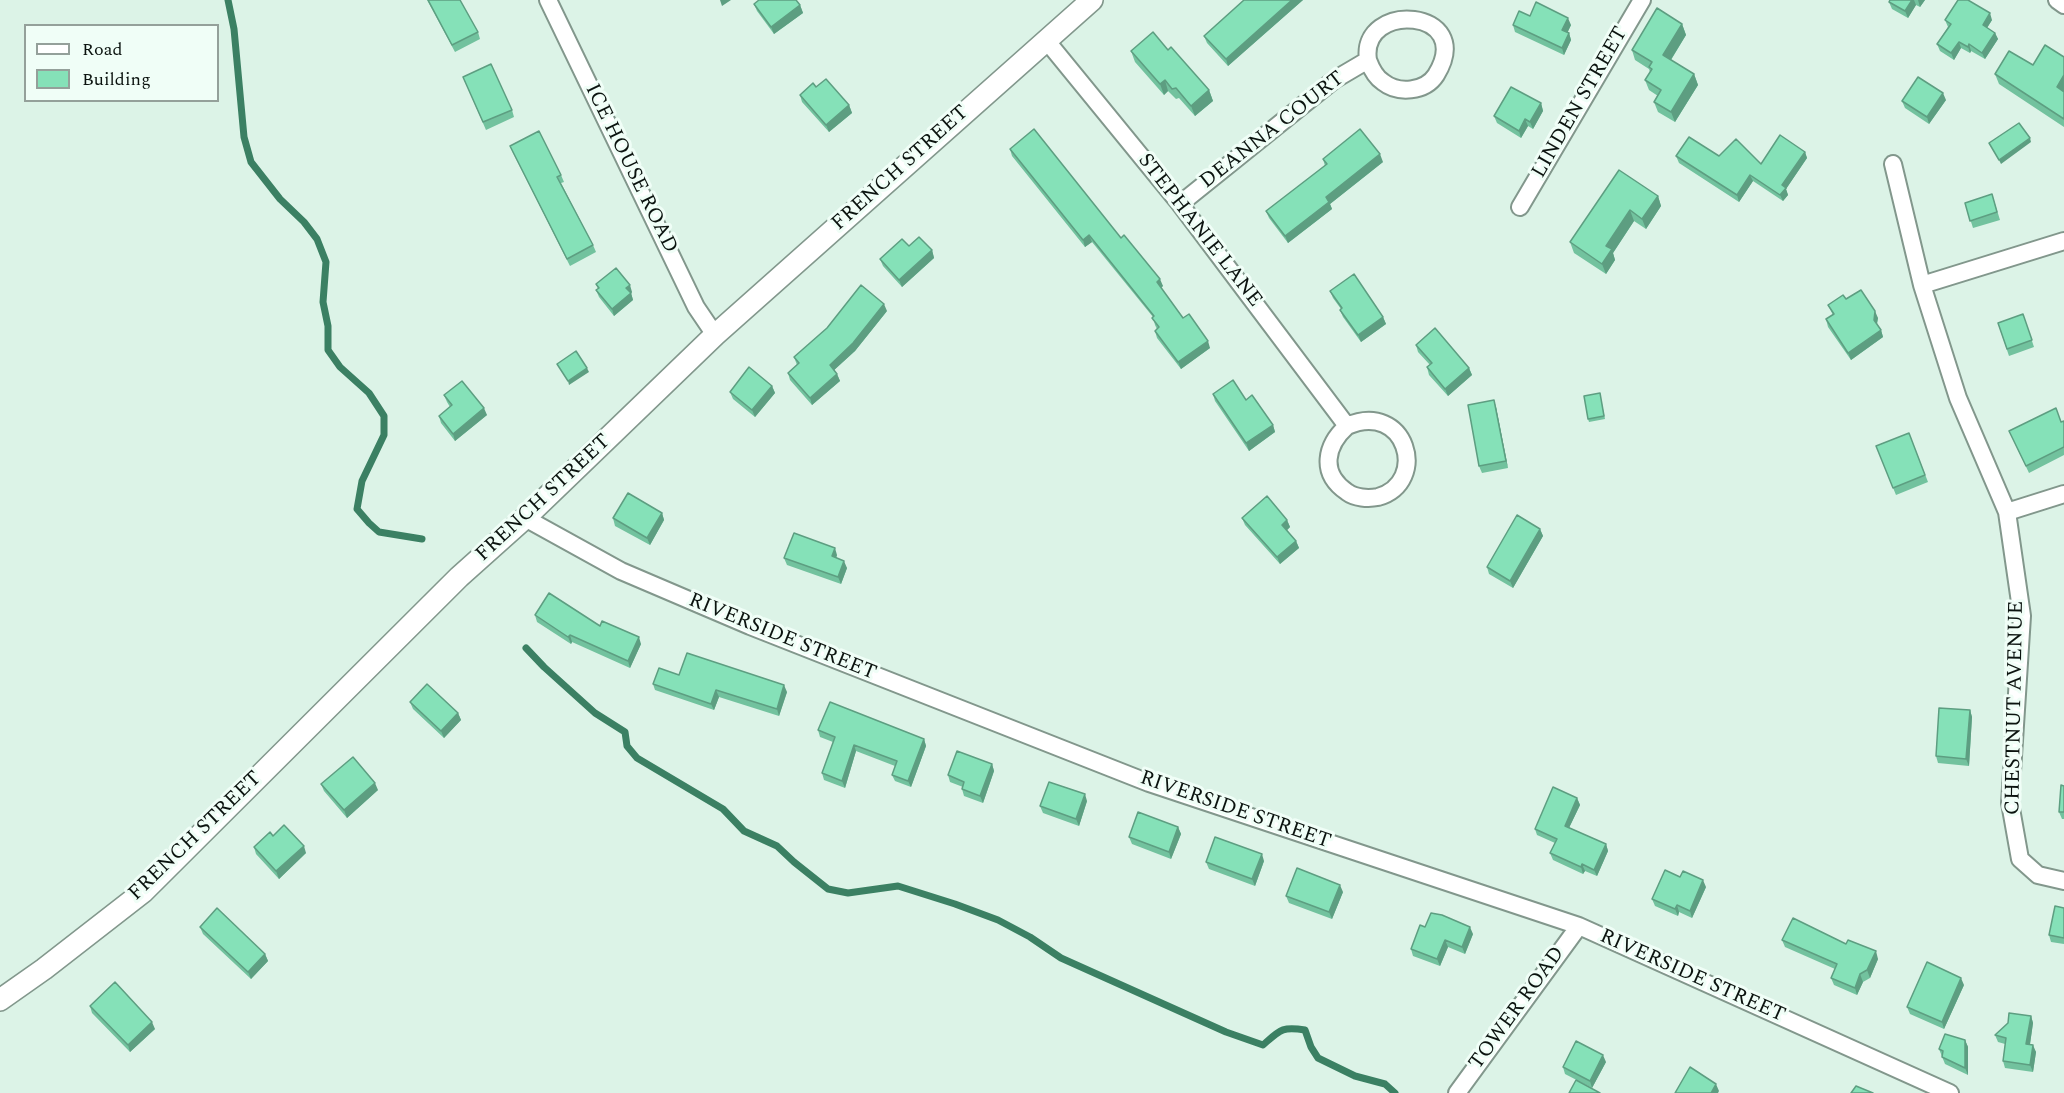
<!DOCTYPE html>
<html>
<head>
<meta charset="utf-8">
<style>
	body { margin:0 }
	#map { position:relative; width:2064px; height:1093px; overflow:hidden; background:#dcf3e7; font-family:Spectral,serif }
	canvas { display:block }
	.legend { position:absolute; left:24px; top:24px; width:195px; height:78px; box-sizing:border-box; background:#f0fef7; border:2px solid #94a09a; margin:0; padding:8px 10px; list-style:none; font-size:18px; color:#0b130f }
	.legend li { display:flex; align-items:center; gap:12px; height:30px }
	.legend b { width:30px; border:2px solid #94a09a }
</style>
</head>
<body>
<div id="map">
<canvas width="2064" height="1093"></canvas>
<ul class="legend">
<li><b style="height:8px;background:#fff"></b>Road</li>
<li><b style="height:16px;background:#85e1b8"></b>Building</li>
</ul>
</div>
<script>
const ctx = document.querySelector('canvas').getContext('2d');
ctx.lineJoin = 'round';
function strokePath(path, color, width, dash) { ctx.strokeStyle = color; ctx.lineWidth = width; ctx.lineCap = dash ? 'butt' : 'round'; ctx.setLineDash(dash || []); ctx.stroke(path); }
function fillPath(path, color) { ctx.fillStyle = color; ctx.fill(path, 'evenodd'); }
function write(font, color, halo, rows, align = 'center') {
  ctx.font = font + ' Spectral,serif'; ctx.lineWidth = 6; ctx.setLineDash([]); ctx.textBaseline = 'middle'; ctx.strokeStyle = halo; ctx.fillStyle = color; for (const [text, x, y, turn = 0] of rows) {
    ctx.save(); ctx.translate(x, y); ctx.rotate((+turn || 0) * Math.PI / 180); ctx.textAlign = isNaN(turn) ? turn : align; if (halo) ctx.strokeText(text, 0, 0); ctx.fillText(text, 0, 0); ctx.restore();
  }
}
strokePath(new Path2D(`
	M 228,0 L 234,29 L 244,137 L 251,162 L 280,199 L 304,222 L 317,239 L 326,262 L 323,302 L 328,326 L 328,350 L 340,367 L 369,393 L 384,416 L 384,435 L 362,481 L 357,509 L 369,523 L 379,532 L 422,539
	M 526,648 L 544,667 L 595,713 L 625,732 L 627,746 L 637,758 L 723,809 L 744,831 L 777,846 L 794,862 L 828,889 L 848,893 L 898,886 L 955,904 L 998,920 L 1030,937 L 1061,958 L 1226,1032 L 1263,1045 C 1280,1030 1282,1026 1305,1030 L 1311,1047 L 1318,1058 L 1355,1076 L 1385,1084 L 1395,1093`), '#3b8063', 7);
const minor = new Path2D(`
	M 548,0 L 696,307 L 715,335
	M 2057,0 L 2064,5
	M 1046,40 L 1180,204 L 1347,426 C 1406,400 1430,482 1378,497 C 1368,499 1355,498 1347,492 C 1319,473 1326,445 1347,426
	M 1893,164 L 1922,285 L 1958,398 L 2007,512 L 2022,616 L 2010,803 L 2020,859 L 2038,875 L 2064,881
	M 1180,204 L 1334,80 L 1368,60 C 1371,68 1375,77 1383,82 C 1398,94 1425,92 1436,75 C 1477,8 1359,0 1368,60
	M 1520,207 L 1642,0
	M 1922,285 L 2064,241
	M 2007,512 L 2064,494
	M 525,518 L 621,571 L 750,626 L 1149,783 L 1579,926 L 1950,1093
	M 1457,1093 L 1579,926`);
const tertiary = new Path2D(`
	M 0,1000 L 44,969 L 143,892 L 459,577 L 525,518 L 715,335 L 1092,0`);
strokePath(minor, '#82978c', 20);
strokePath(tertiary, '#82978c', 24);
strokePath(minor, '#fff', 16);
strokePath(tertiary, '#fff', 21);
fillPath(new Path2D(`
	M 427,0 L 460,0 L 478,32 L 480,39 L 455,52 Z
	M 1244,0 L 1303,0 L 1228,66 L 1207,43 L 1204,36 Z
	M 1890,0 L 1925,0 L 1920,7 L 1916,5 L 1908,18 L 1892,9 L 1889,2 Z
	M 754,4 L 800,5 L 803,13 L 774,34 L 757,11 Z
	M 1530,16 L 1571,25 L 1567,33 L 1569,33 L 1571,40 L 1564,55 L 1515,32 L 1513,25 Z
	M 1945,20 L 1992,20 L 1987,28 L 1995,33 L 1998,39 L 1985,59 L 1971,51 L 1970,53 L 1961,48 L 1954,60 L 1940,51 L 1937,44 L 1948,27 Z
	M 1682,24 L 1686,35 L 1671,60 L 1694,74 L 1698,85 L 1675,122 L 1658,112 L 1654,102 L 1658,96 L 1649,90 L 1645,80 L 1650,72 L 1649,69 L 1635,60 L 1632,50 Z
	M 1168,50 L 1209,90 L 1213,101 L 1195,116 L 1179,98 L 1176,99 L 1168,91 L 1164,95 L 1135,62 L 1131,51 Z
	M 2064,57 L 2064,127 L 1999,84 L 1995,74 L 2033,65 Z
	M 463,77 L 512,110 L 514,117 L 486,130 Z
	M 816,87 L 849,105 L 852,113 L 829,132 L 802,102 L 800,95 Z
	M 1946,100 L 1929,124 L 1905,108 L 1902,101 Z
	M 1541,103 L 1543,111 L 1533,129 L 1528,126 L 1521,138 L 1497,123 L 1494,116 Z
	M 510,146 L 561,175 L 564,182 L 561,183 L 593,245 L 596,252 L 570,266 L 513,153 Z
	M 1010,149 L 1121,238 L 1163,286 L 1161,288 L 1183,318 L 1210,348 L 1181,369 L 1157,338 L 1155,331 L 1157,329 L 1155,325 L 1153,317 L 1092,242 L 1085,247 L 1012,156 Z
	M 1805,152 L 1807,158 L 1786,189 L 1788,195 L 1783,201 L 1753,181 L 1739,202 L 1679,163 L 1676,156 L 1719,156 L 1761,164 Z
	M 1323,159 L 1383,162 L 1330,204 L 1332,209 L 1288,243 L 1269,218 L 1266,211 L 1325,166 Z
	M 1992,194 L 2000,220 L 1973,228 L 1965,203 Z
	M 1658,196 L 1661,206 L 1646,229 L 1634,221 L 1613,253 L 1615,260 L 1606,274 L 1574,253 L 1570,242 Z
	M 909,246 L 932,250 L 934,258 L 902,287 L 883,266 L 880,259 Z
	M 596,284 L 632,292 L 631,293 L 633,300 L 614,316 L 599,297 L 596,290 L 598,289 Z
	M 1330,291 L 1383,317 L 1386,324 L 1361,342 L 1343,317 L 1340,310 L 1341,309 L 1333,298 Z
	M 1846,299 L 1878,318 L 1877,325 L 1881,330 L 1883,337 L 1851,360 L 1828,327 L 1826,319 L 1833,315 L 1828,305 Z
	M 887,311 L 855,351 L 834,370 L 837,374 L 840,381 L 812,405 L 790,380 L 788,373 L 797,365 L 794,357 Z
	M 2023,314 L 2034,347 L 2009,356 L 1998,323 Z
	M 1416,345 L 1469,368 L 1472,375 L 1448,396 L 1429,375 L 1427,367 L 1430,365 L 1418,352 Z
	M 772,386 L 775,393 L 755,417 L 733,399 L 730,392 Z
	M 1600,393 L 1605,419 L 1589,422 L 1588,419 Z
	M 1213,394 L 1246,400 L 1273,425 L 1275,432 L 1249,451 L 1215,401 Z
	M 444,395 L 487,415 L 455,441 L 441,423 L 439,416 L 450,407 L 447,402 Z
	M 1496,407 L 1508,468 L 1482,473 L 1479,466 Z
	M 2064,421 L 2064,455 L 2029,473 L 2009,431 Z
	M 1909,433 L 1928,482 L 1896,495 L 1876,446 Z
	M 662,513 L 664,520 L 650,545 L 615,526 L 613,518 Z
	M 1242,518 L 1287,520 L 1290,527 L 1287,530 L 1296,541 L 1299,548 L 1280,564 L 1245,525 Z
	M 1540,529 L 1543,536 L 1513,588 L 1489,574 L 1487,567 Z
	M 837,555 L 836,558 L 847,568 L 841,584 L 787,565 L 784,558 Z
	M 535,615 L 600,626 L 641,644 L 630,668 L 572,642 L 571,644 L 537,622 Z
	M 679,675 L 787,692 L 779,716 L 719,697 L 714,710 L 655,690 L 653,684 Z
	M 410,702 L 458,713 L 461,720 L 444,738 L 413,709 Z
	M 1970,710 L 1972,717 L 1969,766 L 1938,763 L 1936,756 Z
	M 818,730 L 924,739 L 926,746 L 911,787 L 895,781 L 892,775 L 895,766 L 856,751 L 845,788 L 824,780 L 822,773 L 833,742 L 820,737 Z
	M 992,764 L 994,771 L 983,803 L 964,796 L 962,789 L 963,787 L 950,782 L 948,775 Z
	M 321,784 L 378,790 L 347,818 L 324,791 Z
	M 2064,786 L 2064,819 L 2062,819 L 2059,812 Z
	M 1577,798 L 1580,805 L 1569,828 L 1606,844 L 1608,851 L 1597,876 L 1585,871 L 1583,874 L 1553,860 L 1550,853 L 1555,843 L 1537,835 L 1535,829 Z
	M 1087,801 L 1079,826 L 1043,813 L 1040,806 Z
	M 1178,827 L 1181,834 L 1171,859 L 1132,844 L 1129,837 Z
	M 273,836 L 306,853 L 279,879 L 256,854 L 254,847 Z
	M 1264,861 L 1255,886 L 1209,869 L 1206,862 Z
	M 1706,887 L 1692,918 L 1679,912 L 1678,916 L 1655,906 L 1652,899 Z
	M 1343,892 L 1332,919 L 1289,903 L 1286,896 Z
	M 2064,908 L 2064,944 L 2051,942 L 2049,935 Z
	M 200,927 L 265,954 L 268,961 L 251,979 L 203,934 Z
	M 1425,927 L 1473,934 L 1465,954 L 1448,947 L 1440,966 L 1413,956 L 1411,949 Z
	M 1782,940 L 1846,944 L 1878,959 L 1870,978 L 1863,982 L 1857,995 L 1834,985 L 1831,978 L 1835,969 L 1785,947 Z
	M 1964,985 L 1944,1029 L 1910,1014 L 1907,1007 Z
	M 90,1006 L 155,1029 L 130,1052 L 92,1013 Z
	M 2031,1016 L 2033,1023 L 2030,1044 L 2036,1052 L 2033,1072 L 2005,1068 L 2003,1061 L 2005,1044 L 1998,1042 L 1995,1035 Z
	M 1965,1040 L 1968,1047 L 1968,1075 L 1945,1064 L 1939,1049 Z
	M 1606,1062 L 1592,1088 L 1565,1074 L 1563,1067 Z`), '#72c29e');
fillPath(new Path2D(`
	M 720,0 L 731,0 L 722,6 Z
	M 1292,0 L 1303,0 L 1228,66 L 1226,59 Z
	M 1912,0 L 1914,0 L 1916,5 L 1908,18 L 1905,11 Z
	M 1918,0 L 1925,0 L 1920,7 Z
	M 800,5 L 803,13 L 774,34 L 771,27 Z
	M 1990,13 L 1992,20 L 1985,31 L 1983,25 Z
	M 1568,18 L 1571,25 L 1565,38 L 1562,30 Z
	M 1682,24 L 1686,35 L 1667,66 L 1663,55 Z
	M 1569,33 L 1571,40 L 1564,55 L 1562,48 Z
	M 1995,33 L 1998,39 L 1985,59 L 1982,53 Z
	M 1959,42 L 1961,48 L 1954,60 L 1951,53 Z
	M 1969,44 L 1971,51 L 1970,53 L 1968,47 Z
	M 1694,74 L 1698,85 L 1675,122 L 1671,112 Z
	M 2064,75 L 2064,91 L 2060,97 L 2057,87 Z
	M 1165,80 L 1168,91 L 1164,95 L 1160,84 Z
	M 1209,90 L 1213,101 L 1195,116 L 1191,106 Z
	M 1943,93 L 1946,100 L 1929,124 L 1927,117 Z
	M 1541,103 L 1543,111 L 1533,129 L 1530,122 Z
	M 849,105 L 852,113 L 829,132 L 826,125 Z
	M 1525,119 L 1528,126 L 1521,138 L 1519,131 Z
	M 2030,138 L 2031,142 L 2001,164 L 1999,160 Z
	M 1805,152 L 1807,158 L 1786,189 L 1788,195 L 1783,201 L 1780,195 L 1782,185 Z
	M 1380,154 L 1383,162 L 1330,204 L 1332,209 L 1288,243 L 1285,236 L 1326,197 Z
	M 1750,175 L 1753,181 L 1739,202 L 1737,195 Z
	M 1658,196 L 1661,206 L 1646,229 L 1642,219 Z
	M 1630,210 L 1634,221 L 1613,253 L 1615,260 L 1606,274 L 1602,264 L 1606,246 Z
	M 1089,235 L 1092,242 L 1085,247 L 1083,240 Z
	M 932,250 L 934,258 L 902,287 L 899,280 Z
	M 1160,279 L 1163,286 L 1159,289 L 1157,282 Z
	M 630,285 L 632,292 L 631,293 L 633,300 L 614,316 L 612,309 L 626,288 Z
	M 884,304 L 887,311 L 855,351 L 832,372 L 830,365 Z
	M 1875,311 L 1878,318 L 1876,327 L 1874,320 Z
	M 1383,317 L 1386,324 L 1361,342 L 1358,335 Z
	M 1881,330 L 1883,337 L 1851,360 L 1848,353 Z
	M 1208,341 L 1210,348 L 1181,369 L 1178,362 Z
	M 587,368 L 589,372 L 569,385 L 568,381 Z
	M 1469,368 L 1472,375 L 1448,396 L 1445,389 Z
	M 837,374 L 840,381 L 812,405 L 810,398 Z
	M 772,386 L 775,393 L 755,417 L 752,410 Z
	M 1494,400 L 1496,407 L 1508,468 L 1506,461 Z
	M 484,408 L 487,415 L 455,441 L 453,434 Z
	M 1273,425 L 1275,432 L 1249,451 L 1246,443 Z
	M 662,513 L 664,520 L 650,545 L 647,538 Z
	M 1287,520 L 1290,527 L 1285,532 L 1282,525 Z
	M 1540,529 L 1543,536 L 1513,588 L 1510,581 Z
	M 1296,541 L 1299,548 L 1280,564 L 1277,557 Z
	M 835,548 L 837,555 L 834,563 L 832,556 Z
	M 844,561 L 847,568 L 841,584 L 838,577 Z
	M 570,635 L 572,642 L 571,644 L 568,637 Z
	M 639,637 L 641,644 L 630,668 L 628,661 Z
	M 784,685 L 787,692 L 779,716 L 777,709 Z
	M 716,690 L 719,697 L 714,710 L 711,704 Z
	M 1970,710 L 1972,717 L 1969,766 L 1966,759 Z
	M 458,713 L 461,720 L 444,738 L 441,731 Z
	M 924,739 L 926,746 L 911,787 L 908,781 Z
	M 854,745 L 856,751 L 845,788 L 842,781 Z
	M 992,764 L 994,771 L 983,803 L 980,796 Z
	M 375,783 L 378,790 L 347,818 L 344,810 Z
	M 1085,794 L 1087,801 L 1079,826 L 1076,819 Z
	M 1577,798 L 1580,805 L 1567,832 L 1565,826 Z
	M 1178,827 L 1181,834 L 1171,859 L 1169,852 Z
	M 1606,844 L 1608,851 L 1597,876 L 1594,870 Z
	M 304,846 L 306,853 L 279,879 L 276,871 Z
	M 1262,854 L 1264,861 L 1255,886 L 1252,879 Z
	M 1582,864 L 1585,871 L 1583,874 L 1581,867 Z
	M 1703,880 L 1706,887 L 1692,918 L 1690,911 Z
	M 1340,885 L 1343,892 L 1332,919 L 1329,912 Z
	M 1677,905 L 1679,912 L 1678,916 L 1675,909 Z
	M 1470,927 L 1473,934 L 1465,954 L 1462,947 Z
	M 1445,940 L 1448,947 L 1440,966 L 1437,959 Z
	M 1876,951 L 1878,959 L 1870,978 L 1867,970 Z
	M 265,954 L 268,961 L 251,979 L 248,972 Z
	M 1860,974 L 1863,982 L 1857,995 L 1855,988 Z
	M 1961,978 L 1964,985 L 1944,1029 L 1942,1022 Z
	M 2031,1016 L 2033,1023 L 2029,1051 L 2026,1044 Z
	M 152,1022 L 155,1029 L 130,1052 L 128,1045 Z
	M 1965,1040 L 1968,1047 L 1968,1075 L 1965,1068 Z
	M 2033,1045 L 2036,1052 L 2033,1072 L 2030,1065 Z
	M 1603,1055 L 1606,1062 L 1592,1088 L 1590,1081 Z
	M 1716,1084 L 1719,1091 L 1718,1093 L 1711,1093 Z`), '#5d9e81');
const building = new Path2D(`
	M 428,0 L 460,0 L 478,32 L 452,45 Z
	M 759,0 L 796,0 L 800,5 L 771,27 L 754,4 Z
	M 1244,0 L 1292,0 L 1226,59 L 1204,36 Z
	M 1890,0 L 1912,0 L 1905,11 L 1889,2 Z
	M 1958,0 L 1968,0 L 1990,13 L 1983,25 L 1995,33 L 1982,53 L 1969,44 L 1968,47 L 1959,42 L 1951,53 L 1937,44 L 1951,24 L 1945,20 Z
	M 1536,2 L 1568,18 L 1562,30 L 1569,33 L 1562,48 L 1513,25 L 1519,11 L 1530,16 Z
	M 1657,8 L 1682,24 L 1663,55 L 1694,74 L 1671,112 L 1654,102 L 1661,90 L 1645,80 L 1652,69 L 1649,67 L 1652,62 L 1632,50 Z
	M 1153,32 L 1168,50 L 1171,47 L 1209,90 L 1191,106 L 1176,88 L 1172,89 L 1165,80 L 1160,84 L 1131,51 Z
	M 2045,45 L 2064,57 L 2064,75 L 2057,87 L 2064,92 L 2064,119 L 1995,74 L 2009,51 L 2033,65 Z
	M 491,64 L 512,110 L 483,122 L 463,77 Z
	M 1918,77 L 1943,93 L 1927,117 L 1902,101 Z
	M 826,79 L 849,105 L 826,125 L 800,95 L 813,83 L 816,87 Z
	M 1511,87 L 1541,103 L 1530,122 L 1525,119 L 1519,131 L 1494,116 Z
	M 2019,123 L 2030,138 L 1999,160 L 1989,143 Z
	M 1034,129 L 1121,238 L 1124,235 L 1160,279 L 1157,282 L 1183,318 L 1189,314 L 1208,341 L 1178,362 L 1155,331 L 1159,327 L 1152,318 L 1154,316 L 1089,235 L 1083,240 L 1010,149 Z
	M 1360,129 L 1380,154 L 1326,197 L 1329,202 L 1285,236 L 1266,211 L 1327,164 L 1323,159 Z
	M 539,131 L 561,175 L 557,177 L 593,245 L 567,259 L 510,146 Z
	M 1780,135 L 1805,152 L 1782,185 L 1786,188 L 1780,195 L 1750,175 L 1737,195 L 1676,156 L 1689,137 L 1719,156 L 1736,139 L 1761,164 Z
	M 1619,170 L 1658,196 L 1642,219 L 1630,210 L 1606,246 L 1612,249 L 1602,264 L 1570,242 Z
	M 1992,194 L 1997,212 L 1970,221 L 1965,203 Z
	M 919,237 L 932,250 L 899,280 L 880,259 L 902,239 L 909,246 Z
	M 616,268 L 630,285 L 626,288 L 631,293 L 612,309 L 596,290 L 599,288 L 596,284 Z
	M 1354,274 L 1383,317 L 1358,335 L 1340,310 L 1342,308 L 1330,291 Z
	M 861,285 L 884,304 L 853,343 L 830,365 L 837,374 L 810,398 L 788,373 L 799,363 L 794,357 L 827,328 Z
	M 1861,290 L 1875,311 L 1874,320 L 1881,330 L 1848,353 L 1826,319 L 1834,314 L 1828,305 L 1843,295 L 1846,299 Z
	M 2023,314 L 2032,340 L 2007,349 L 1998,323 Z
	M 1435,328 L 1469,368 L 1445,389 L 1427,367 L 1432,363 L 1416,345 Z
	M 576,351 L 587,368 L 568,381 L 557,364 Z
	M 749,367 L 772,386 L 752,410 L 730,392 Z
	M 1233,380 L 1246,400 L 1252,395 L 1273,425 L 1246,443 L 1213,394 Z
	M 462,381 L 484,408 L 453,434 L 439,416 L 452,405 L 444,395 Z
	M 1600,393 L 1604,416 L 1588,419 L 1584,396 Z
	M 1494,400 L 1506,461 L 1479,466 L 1468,405 Z
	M 2056,408 L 2061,422 L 2064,421 L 2064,447 L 2026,466 L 2009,431 Z
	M 1909,433 L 1925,475 L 1893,488 L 1876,446 Z
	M 628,493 L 662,513 L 647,538 L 613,518 Z
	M 1267,496 L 1287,520 L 1282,525 L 1296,541 L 1277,557 L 1242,518 Z
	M 1517,515 L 1540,529 L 1510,581 L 1487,567 Z
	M 794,533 L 835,548 L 832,556 L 844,561 L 838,577 L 784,558 Z
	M 549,593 L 600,626 L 602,621 L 639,637 L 628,661 L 570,635 L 568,637 L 535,615 Z
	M 687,653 L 784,685 L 777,709 L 716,690 L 711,704 L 653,684 L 659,668 L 679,675 Z
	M 427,684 L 458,713 L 441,731 L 410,702 Z
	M 830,702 L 924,739 L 908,781 L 892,775 L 897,761 L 854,745 L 842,781 L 822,773 L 835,737 L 818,730 Z
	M 1939,708 L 1970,710 L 1966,759 L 1936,756 Z
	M 957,751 L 992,764 L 980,796 L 962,789 L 964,782 L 948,775 Z
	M 353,757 L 375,783 L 344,810 L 321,784 Z
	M 1049,782 L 1085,794 L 1076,819 L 1040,806 Z
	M 2061,785 L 2064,786 L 2064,812 L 2059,812 Z
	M 1553,787 L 1577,798 L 1565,826 L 1606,844 L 1594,870 L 1582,864 L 1581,867 L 1550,853 L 1557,839 L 1535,829 Z
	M 1138,812 L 1178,827 L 1169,852 L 1129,837 Z
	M 284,825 L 304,846 L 276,871 L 254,847 L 270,832 L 273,836 Z
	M 1215,837 L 1262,854 L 1252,879 L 1206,862 Z
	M 1297,868 L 1340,885 L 1329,912 L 1286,896 Z
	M 1665,870 L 1680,877 L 1683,871 L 1703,880 L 1690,911 L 1677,905 L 1675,909 L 1652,899 Z
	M 2055,906 L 2064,908 L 2064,938 L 2049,935 Z
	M 217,908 L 265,954 L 248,972 L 200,927 Z
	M 1431,913 L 1442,915 L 1470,927 L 1462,947 L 1445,940 L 1437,959 L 1411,949 L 1420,925 L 1425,927 Z
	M 1793,918 L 1846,944 L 1848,940 L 1876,951 L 1867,970 L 1860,974 L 1855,988 L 1831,978 L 1837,964 L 1782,940 Z
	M 1927,962 L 1961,978 L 1942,1022 L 1907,1007 Z
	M 115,982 L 152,1022 L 128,1045 L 90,1006 Z
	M 2009,1013 L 2031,1016 L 2026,1044 L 2033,1045 L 2030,1065 L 2003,1061 L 2006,1038 L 1995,1035 L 2008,1023 Z
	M 1945,1034 L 1965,1040 L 1965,1068 L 1942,1057 L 1943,1051 L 1939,1049 Z
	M 1576,1041 L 1603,1055 L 1590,1081 L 1563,1067 Z
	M 1690,1067 L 1716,1084 L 1711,1093 L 1675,1093 Z
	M 1576,1080 L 1600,1093 L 1569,1093 Z
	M 1856,1086 L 1873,1093 L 1851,1093 Z`);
fillPath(building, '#85e1b8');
strokePath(building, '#5d9e81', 1.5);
write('21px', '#0b130f', '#f0fef7', [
	["LINDEN STREET",1581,103,-60],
	["DEANNA COURT",1273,131,-38],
	["ICE HOUSE ROAD",630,169,64],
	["FRENCH STREET",901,169,-42],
	["STEPHANIE LANE",1199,231,52],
	["FRENCH STREET",544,499,-43],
	["RIVERSIDE STREET",782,638,22],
	["CHESTNUT AVENUE",2016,708,-89],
	["RIVERSIDE STREET",1235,811,19],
	["FRENCH STREET",196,837,-44],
	["RIVERSIDE STREET",1692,977,24],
	["TOWER ROAD",1518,1009,-54]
]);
</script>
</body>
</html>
